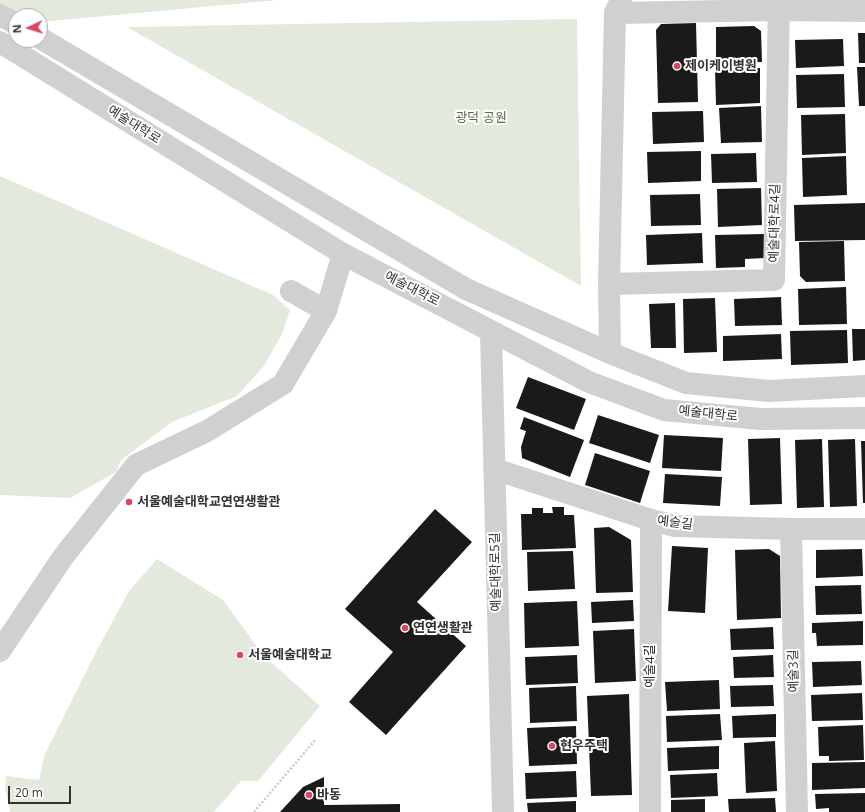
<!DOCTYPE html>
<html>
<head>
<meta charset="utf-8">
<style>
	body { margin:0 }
	#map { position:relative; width:865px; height:812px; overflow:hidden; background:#fff; font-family:"Open Sans",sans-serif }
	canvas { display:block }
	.north { position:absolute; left:8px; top:8px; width:40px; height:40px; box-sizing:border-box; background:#fff; border:1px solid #adadad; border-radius:50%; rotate:266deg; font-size:11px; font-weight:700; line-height:16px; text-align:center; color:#333 }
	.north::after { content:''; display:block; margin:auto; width:14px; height:18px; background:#d7475f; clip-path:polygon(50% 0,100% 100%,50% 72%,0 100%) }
	.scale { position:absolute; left:8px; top:786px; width:63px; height:18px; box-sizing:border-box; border:2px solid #333; border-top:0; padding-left:5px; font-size:12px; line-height:14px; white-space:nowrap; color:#333; -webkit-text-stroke:3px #fff; paint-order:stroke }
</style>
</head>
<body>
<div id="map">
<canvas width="865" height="812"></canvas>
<div class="north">N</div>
<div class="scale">20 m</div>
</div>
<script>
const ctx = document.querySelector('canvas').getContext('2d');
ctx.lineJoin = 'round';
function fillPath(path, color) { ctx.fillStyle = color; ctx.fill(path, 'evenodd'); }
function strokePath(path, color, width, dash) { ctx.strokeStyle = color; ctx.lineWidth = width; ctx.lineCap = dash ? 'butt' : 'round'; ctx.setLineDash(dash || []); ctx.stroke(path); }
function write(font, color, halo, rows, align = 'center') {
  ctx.font = font + ' "Open Sans","Noto Sans KR",sans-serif'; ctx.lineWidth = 4; ctx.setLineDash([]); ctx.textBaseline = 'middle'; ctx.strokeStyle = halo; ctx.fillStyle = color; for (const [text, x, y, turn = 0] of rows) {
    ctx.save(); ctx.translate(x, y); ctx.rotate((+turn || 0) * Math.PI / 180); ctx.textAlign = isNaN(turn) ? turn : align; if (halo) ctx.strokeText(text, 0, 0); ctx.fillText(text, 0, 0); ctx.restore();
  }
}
fillPath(new Path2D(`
	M 0,0 L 278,0 L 40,22 L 40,16 L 16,16 L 0,26 Z
	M 577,19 L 581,286 L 127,27 Z
	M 0,176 L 273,295 L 290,310 L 282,334 L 264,366 L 237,396 L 172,422 L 121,460 L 116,472 L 70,498 L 0,495 Z
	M 157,559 L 223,600 L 263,655 L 320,706 L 258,781 L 241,781 L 214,812 L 10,812 L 5,787 L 6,776 L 39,780 L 44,756 L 96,652 L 129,591 Z`), '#e4e9dd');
fillPath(new Path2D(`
	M 696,23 L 698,102 L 658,103 L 656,30 L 661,24 Z
	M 754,26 L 761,31 L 762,62 L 716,63 L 716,27 Z
	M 858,33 L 865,33 L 865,63 L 859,63 Z
	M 843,39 L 844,66 L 796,68 L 795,40 Z
	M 857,67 L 865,67 L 865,106 L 859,106 Z
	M 760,68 L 760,103 L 716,105 L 715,69 Z
	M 844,74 L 845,107 L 797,108 L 796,75 Z
	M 761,106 L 762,142 L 721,143 L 719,108 Z
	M 703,111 L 704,142 L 653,144 L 652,112 Z
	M 845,114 L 846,153 L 802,155 L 801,115 Z
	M 701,151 L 701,181 L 648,183 L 647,152 Z
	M 756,153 L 757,182 L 712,183 L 711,154 Z
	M 846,156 L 847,195 L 803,197 L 802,158 Z
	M 761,188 L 762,225 L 718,227 L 717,189 Z
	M 700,194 L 701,225 L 651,226 L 650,195 Z
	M 865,203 L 865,240 L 795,241 L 794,205 Z
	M 702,233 L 703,263 L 647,265 L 646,235 Z
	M 764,234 L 765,258 L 745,259 L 745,267 L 716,268 L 715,235 Z
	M 844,241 L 845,281 L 806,282 L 800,276 L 799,242 Z
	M 846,287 L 847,324 L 799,325 L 798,289 Z
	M 781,297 L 782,325 L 735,326 L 734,299 Z
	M 715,298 L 717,352 L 684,353 L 683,299 Z
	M 675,303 L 676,348 L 651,348 L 649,304 Z
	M 852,329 L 865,329 L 865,360 L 853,361 Z
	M 847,330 L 848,363 L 791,365 L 790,331 Z
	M 781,334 L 782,359 L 723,361 L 723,336 Z
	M 528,377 L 586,399 L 574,430 L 516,408 Z
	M 598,415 L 659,435 L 650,463 L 589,443 Z
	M 524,417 L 584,440 L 570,477 L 522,458 L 521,447 L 526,431 L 520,429 Z
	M 664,435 L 723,438 L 721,471 L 662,468 Z
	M 780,438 L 782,504 L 750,505 L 748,439 Z
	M 822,439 L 824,507 L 797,508 L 795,440 Z
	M 855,439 L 857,506 L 830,507 L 828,440 Z
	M 861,441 L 865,441 L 865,503 L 863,503 Z
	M 595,453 L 650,471 L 640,503 L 585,485 Z
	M 665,474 L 722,477 L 720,506 L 663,503 Z
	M 552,507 L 564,507 L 564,515 L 574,515 L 576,548 L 522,550 L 521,514 L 532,514 L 532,508 L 543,508 L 543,513 L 553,513 Z
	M 435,509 L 472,542 L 417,602 L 466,646 L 386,735 L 349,702 L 393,652 L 345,609 Z
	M 609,527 L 631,540 L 633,592 L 596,593 L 594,528 Z
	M 672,546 L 708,548 L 705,613 L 668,611 Z
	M 769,549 L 780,556 L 781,618 L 737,620 L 735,550 Z
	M 862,549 L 863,576 L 816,578 L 816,550 Z
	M 573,551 L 575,589 L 528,591 L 527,552 Z
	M 861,585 L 862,614 L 816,615 L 815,586 Z
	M 633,600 L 634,621 L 592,623 L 591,602 Z
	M 577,601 L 579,646 L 525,648 L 524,603 Z
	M 863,621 L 863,645 L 817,646 L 816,633 L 812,633 L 812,623 Z
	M 773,627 L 774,649 L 731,650 L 730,629 Z
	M 634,629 L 636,681 L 595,683 L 593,631 Z
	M 577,655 L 578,683 L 526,685 L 525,657 Z
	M 773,655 L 774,677 L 734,678 L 733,657 Z
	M 861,661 L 862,685 L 813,687 L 812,662 Z
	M 719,680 L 720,709 L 667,711 L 665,682 Z
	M 773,685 L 774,706 L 731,707 L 730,686 Z
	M 576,686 L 577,721 L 530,723 L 529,688 Z
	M 862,693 L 863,720 L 812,721 L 811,695 Z
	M 629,694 L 632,795 L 591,796 L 587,696 Z
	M 720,714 L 722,740 L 667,742 L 666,716 Z
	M 776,714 L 776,737 L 733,738 L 732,716 Z
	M 863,725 L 864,760 L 829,761 L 829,756 L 819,756 L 818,727 Z
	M 576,726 L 577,764 L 529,766 L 527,728 Z
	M 775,741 L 777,791 L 746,793 L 744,743 Z
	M 719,746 L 719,769 L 668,771 L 667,748 Z
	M 865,762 L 865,788 L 812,790 L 812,763 Z
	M 576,771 L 577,797 L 526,799 L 525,773 Z
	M 717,773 L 718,796 L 671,798 L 670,775 Z
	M 324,777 L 324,805 L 400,804 L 400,812 L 280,812 L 303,787 Z
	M 865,793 L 865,812 L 829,812 L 829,808 L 816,809 L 815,794 Z
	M 775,798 L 776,812 L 729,812 L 728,799 Z
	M 705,799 L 705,812 L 671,812 L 671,800 Z
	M 576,801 L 576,812 L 528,812 L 527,803 Z`), '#1a1a1a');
strokePath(new Path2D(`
	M 254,812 L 316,739`), '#cacaca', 2.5, [2, 2]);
strokePath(new Path2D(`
	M 615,13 L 780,10 L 865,11
	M 0,15 L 16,24
	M 40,38 L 466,289 L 610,353 L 686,383 L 769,391 L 865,386
	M 0,42 L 343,254 L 589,382 L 664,410 L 760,419 L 865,418
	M 609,284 L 774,280 L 779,0
	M 291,291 L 326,311
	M 491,332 L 503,812
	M 610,353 L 609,284 L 615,13 L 621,0
	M 494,469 L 651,520 L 675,526 L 791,529 L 865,529
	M 791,529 L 797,812
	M 0,651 L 63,557 L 136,465 L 207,431 L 283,384 L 326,311 L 343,254
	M 650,812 L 651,520`), '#d0d0d0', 22);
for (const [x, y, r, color] of [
	[677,66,4,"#d7475f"],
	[129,502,4,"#d7475f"],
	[405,628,4,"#d7475f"],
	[240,655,4,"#d7475f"],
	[552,746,4,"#d7475f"],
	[309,795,4,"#d7475f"]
]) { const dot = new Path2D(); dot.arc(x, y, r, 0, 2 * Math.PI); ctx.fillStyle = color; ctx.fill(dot); strokePath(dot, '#fff', 1.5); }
write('bold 13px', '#333', '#fff', [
	["제이케이병원",685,66],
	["서울예술대학교연연생활관",137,502],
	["연연생활관",413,628],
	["서울예술대학교",248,655],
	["현우주택",560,746],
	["바동",317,795]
], 'left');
write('13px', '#5a6c43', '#fff', [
	["광덕 공원",481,118]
]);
write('13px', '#333', '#fff', [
	["예술대학로",134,125,32],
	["예술대학로4길",775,223,-89],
	["예술대학로",412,289,27],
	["예술대학로",708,414,6],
	["예술길",675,523,7],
	["예술대학로5길",496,572,-91],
	["예술4길",650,666,-90],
	["예술3길",794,671,-91]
]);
</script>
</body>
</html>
